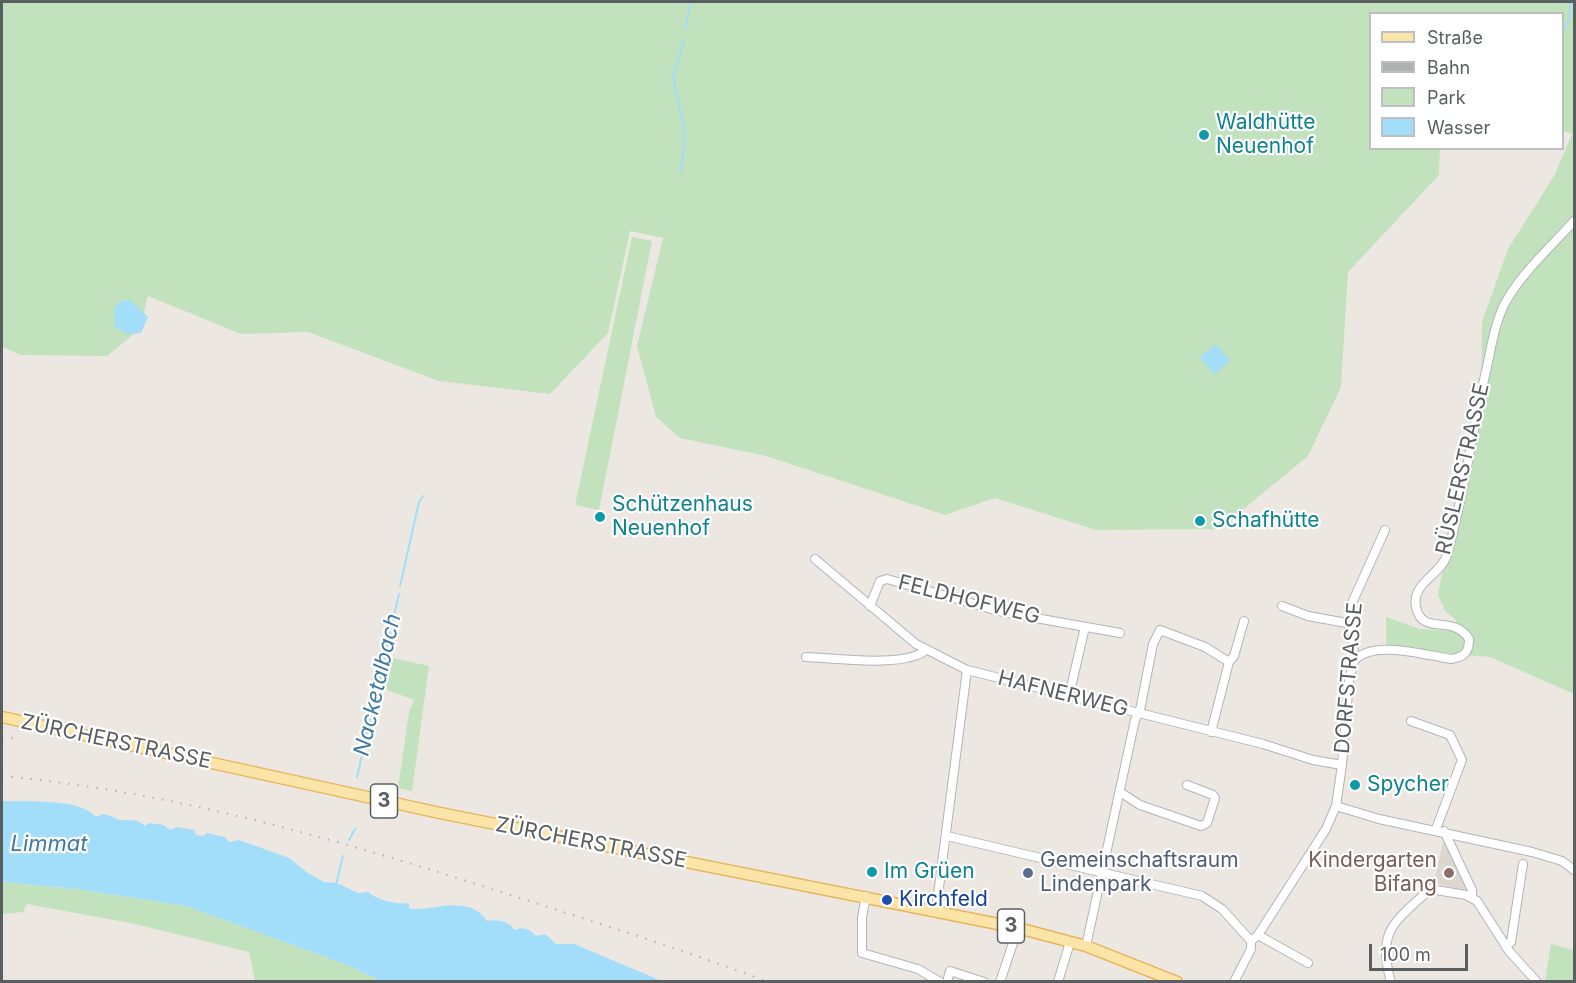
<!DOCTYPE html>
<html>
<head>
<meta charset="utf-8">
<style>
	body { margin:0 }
	#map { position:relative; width:1576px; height:983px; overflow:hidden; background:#ece8e1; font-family:Inter,sans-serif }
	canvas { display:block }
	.frame { position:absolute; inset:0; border:3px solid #595e61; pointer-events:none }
	.legend { position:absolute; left:1369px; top:12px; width:195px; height:138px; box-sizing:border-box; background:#fff; border:2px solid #bdbfc0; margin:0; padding:8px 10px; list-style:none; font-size:18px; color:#595e61 }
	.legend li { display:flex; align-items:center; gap:12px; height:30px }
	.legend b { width:30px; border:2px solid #bdbfc0 }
	.scale { position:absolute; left:1369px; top:944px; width:99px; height:27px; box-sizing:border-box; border:3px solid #595e61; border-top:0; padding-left:8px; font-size:18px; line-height:21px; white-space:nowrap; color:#595e61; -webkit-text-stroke:4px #fff; paint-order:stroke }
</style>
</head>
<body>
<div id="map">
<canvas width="1576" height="983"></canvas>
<div class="frame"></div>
<ul class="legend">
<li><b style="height:8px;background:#fae4a7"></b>Straße</li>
<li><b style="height:8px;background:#b0b1b1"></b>Bahn</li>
<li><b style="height:16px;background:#c2e2be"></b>Park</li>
<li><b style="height:16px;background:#a2ddfa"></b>Wasser</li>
</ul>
<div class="scale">100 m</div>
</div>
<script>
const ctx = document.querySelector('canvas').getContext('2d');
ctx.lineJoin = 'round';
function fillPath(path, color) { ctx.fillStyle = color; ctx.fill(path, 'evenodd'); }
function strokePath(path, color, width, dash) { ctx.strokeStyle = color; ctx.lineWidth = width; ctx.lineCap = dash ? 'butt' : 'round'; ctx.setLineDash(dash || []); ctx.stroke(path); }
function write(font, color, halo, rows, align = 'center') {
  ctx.font = font + ' Inter,sans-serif'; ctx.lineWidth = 4.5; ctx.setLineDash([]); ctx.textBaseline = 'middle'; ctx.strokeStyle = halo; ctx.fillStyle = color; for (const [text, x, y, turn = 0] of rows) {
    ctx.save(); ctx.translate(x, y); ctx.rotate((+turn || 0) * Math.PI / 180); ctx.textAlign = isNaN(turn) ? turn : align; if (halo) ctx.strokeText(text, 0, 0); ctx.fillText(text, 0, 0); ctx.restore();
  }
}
fillPath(new Path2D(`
	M 1443,842 L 1468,886 L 1463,890 L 1434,883 Z`), '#dbd7cf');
fillPath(new Path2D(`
	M 2,2 L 1574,2 L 1574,694 L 1490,657 L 1386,648 L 1386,617 L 1420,629 L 1454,631 L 1456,620 L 1445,611 L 1438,595 L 1451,526 L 1481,406 L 1482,322 L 1508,249 L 1554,176 L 1572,134 L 1563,131 L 1562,14 L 1370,14 L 1370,148 L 1440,149 L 1439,175 L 1348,272 L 1341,387 L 1308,456 L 1219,529 L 1096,530 L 995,498 L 945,515 L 766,456 L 680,438 L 656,417 L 637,346 L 663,238 L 630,231 L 608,333 L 550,394 L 439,381 L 308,332 L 241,334 L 148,296 L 140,329 L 107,356 L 21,355 L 2,347 Z
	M 632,237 L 652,241 L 599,510 L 575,505 Z
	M 379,655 L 429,666 L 412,791 L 398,788 L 409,712 L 414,700 L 374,685 Z
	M 2,882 L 77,889 L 186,906 L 350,966 L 381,981 L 255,981 L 249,952 L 135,924 L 27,904 L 23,912 L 2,914 Z
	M 1551,944 L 1574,950 L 1574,981 L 1545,981 Z`), '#c2e2be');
fillPath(new Path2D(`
	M 130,300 L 148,317 L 141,333 L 127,334 L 115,327 L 114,309 L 120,301 Z
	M 1216,344 L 1230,361 L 1214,374 L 1200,357 Z
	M 2,801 C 25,802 81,798 96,817 L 103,814 C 109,815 112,817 117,819 C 128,823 135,816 145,826 L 149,823 L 164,825 L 170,830 L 177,827 L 194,830 L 196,835 L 203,836 L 207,833 L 225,837 L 229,842 L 239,840 L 289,858 L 308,873 L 324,882 L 337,883 L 358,893 L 368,892 C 377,900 397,905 409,903 L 409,908 C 428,914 467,891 487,921 C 496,919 509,921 515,930 C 523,926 530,929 536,936 L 545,934 L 556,944 L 574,944 L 662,981 L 381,981 L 350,966 L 186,906 L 77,889 L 2,882 Z`), '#a2ddfa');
strokePath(new Path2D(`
	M 685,29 L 691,2
	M 1564,29 L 1569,19 L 1570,2
	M 681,172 L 685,134 L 673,76 L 684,40
	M 400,586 L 419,502 L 423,496
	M 357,777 L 399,594
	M 349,840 L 355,829
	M 336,885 L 343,856`), '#a2ddfa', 2);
const minor = new Path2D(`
	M 815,559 L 916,644 L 967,670 L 1263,744 L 1313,760 L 1342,765
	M 870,606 L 880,581 L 887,579 L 1002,612 L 1120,633
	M 1282,606 L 1308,616 L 1352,624
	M 806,657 C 834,658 905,668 926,650
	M 1354,661 C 1372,639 1425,655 1451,659 C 1464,657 1469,653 1469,639 C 1453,613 1422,637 1416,607 C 1411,583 1441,575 1447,555 C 1465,493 1472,429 1487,367 C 1491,347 1495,324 1504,305 C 1520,274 1551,247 1574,221
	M 1229,662 L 1234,656 L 1244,621
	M 1069,696 L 1085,627
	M 1411,721 L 1450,735 L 1462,760 L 1436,829
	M 1120,792 L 1140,805 L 1201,826 L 1207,823 L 1215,798 L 1213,795 L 1187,785
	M 1336,806 L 1379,819 L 1532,852 L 1562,861 L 1574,870
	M 1444,831 L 1472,890 L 1472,897
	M 947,836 L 1202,896 L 1222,909 L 1251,941
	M 866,896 L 862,917 L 862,953 L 918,969 L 940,982
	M 936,910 L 967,670
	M 1258,935 L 1308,963
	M 1086,946 L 1135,720 L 1140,710 L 1153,644 L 1160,630 L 1205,647 L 1229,662 L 1211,732
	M 1506,947 L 1511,942 L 1523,864
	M 947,982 L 950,971 L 984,982
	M 1000,982 L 1018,928
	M 1058,982 L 1070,942
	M 1234,982 L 1251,949 L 1251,941 L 1258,935 L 1326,829 L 1336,806 L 1342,765 L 1349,680 L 1354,661 L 1352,603 L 1385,530
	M 1391,982 C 1376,930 1395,922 1430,889 L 1466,895 L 1477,901 L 1509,951 L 1537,982`);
const major = new Path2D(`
	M 2,717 L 440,813 L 1018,928 L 1086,946 L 1177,982`);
strokePath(minor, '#b2b4b8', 10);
strokePath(major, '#e9b35c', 13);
strokePath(minor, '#fff', 8);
strokePath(major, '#fae4a7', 10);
strokePath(new Path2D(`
	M 2,741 L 17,736
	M 2,776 C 174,792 328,837 492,889 C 584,919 677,947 768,982`), '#b0b1b1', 2, [1.5, 8]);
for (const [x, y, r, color] of [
	[1204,135,6,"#0f9aa8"],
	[600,517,6,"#0f9aa8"],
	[1200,521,6,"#0f9aa8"],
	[1355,785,6,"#0f9aa8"],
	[872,872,6,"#0f9aa8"],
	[1028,873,6,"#5c6f8a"],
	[1449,873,6,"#8d6e63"],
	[887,900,6,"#1a4fb4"]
]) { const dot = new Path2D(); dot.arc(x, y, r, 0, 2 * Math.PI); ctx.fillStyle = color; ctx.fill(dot); strokePath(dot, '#fff', 2); }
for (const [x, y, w] of [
	[384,801,27],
	[1011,926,27]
]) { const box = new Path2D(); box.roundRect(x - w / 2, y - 17, w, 34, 4.5); ctx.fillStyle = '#fff'; ctx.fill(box); strokePath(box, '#595e61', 1.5); }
write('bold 20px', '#595e61', null, [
	["3",384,801],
	["3",1011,926]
]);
write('21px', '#0d838f', '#fff', [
	["Waldhütte",1216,123],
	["Neuenhof",1216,147],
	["Schützenhaus",612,505],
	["Neuenhof",612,529],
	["Schafhütte",1212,521],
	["Spycher",1367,785],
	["Im Grüen",884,872]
], 'left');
write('21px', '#595e61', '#fff', [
	["RÜSLERSTRASSE",1463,469,-77],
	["FELDHOFWEG",969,600,14],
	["DORFSTRASSE",1349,678,-85],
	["HAFNERWEG",1063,694,14],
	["ZÜRCHERSTRASSE",116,742,12],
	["ZÜRCHERSTRASSE",591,843,11]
]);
write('21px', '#4e5e75', '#fff', [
	["Gemeinschaftsraum",1040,861],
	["Lindenpark",1040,885]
], 'left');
write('21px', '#785e54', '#fff', [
	["Kindergarten",1437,861],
	["Bifang",1437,885]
], 'right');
write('21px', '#164399', '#fff', [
	["Kirchfeld",899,900]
], 'left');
write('italic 22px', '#3f7aa2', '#fff', [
	["Nacketalbach",378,685,-77],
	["Limmat",49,844]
]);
</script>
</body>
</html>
